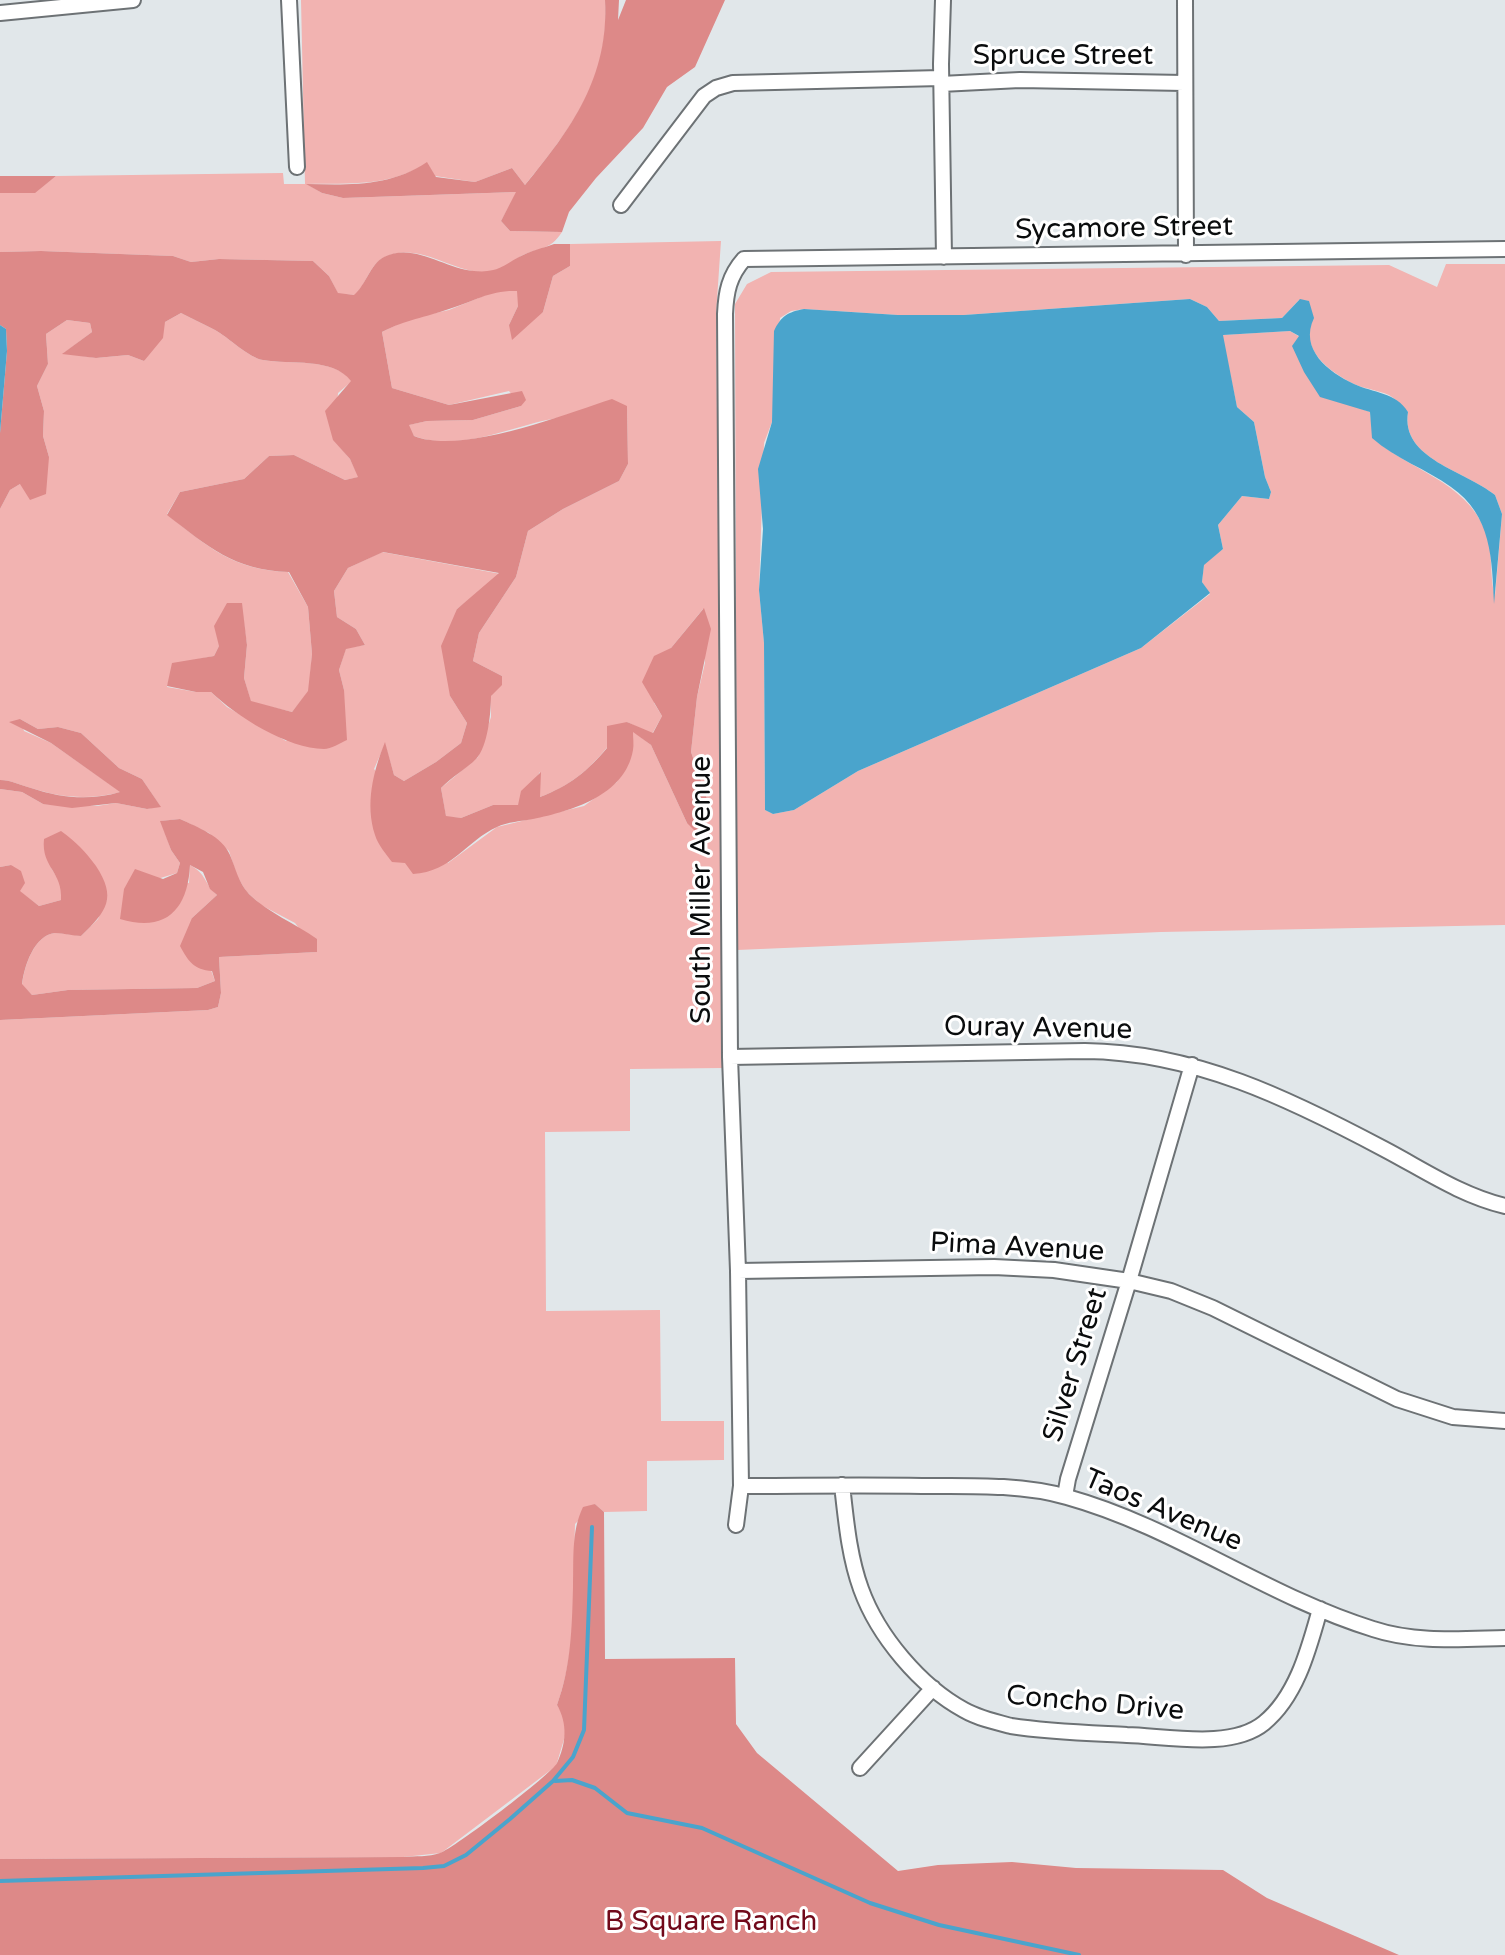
<!DOCTYPE html>
<html>
<head>
<meta charset="utf-8">
<style>
	body { margin:0 }
	canvas { display:block; background:#e1e7ea }
</style>
</head>
<body>
<canvas width="1505" height="1955"></canvas>
<script>
const ctx = document.querySelector('canvas').getContext('2d');
ctx.lineJoin = 'round';
function fillPath(path, color) { ctx.fillStyle = color; ctx.fill(path, 'evenodd'); }
function strokePath(path, color, width, dash) { ctx.strokeStyle = color; ctx.lineWidth = width; ctx.lineCap = dash ? 'butt' : 'round'; ctx.setLineDash(dash || []); ctx.stroke(path); }
function write(font, color, halo, rows, align = 'center') {
  ctx.font = font + ' "Varela Round",sans-serif'; ctx.lineWidth = 6; ctx.setLineDash([]); ctx.textBaseline = 'middle'; ctx.strokeStyle = halo; ctx.fillStyle = color; for (const [text, x, y, turn = 0] of rows) {
    ctx.save(); ctx.translate(x, y); ctx.rotate((+turn || 0) * Math.PI / 180); ctx.textAlign = isNaN(turn) ? turn : align; if (halo) ctx.strokeText(text, 0, 0); ctx.fillText(text, 0, 0); ctx.restore();
  }
}
fillPath(new Path2D(`
	M 301,0 L 605,0 C 610,79 572,127 525,185 L 512,168 L 475,182 L 435,176 L 427,163 C 389,187 350,183 307,184 L 322,193 L 343,198 L 517,192 L 501,221 L 510,231 L 562,232 C 550,251 539,247 521,256 C 514,260 508,267 500,270 C 462,283 424,239 385,257 C 370,263 366,285 355,295 L 338,294 L 329,276 L 313,261 L 219,259 L 191,262 L 173,256 L 41,251 L 0,252 L 0,193 L 35,192 L 56,176 L 283,173 L 284,184 L 305,184 Z
	M 721,241 L 716,314 L 723,1068 L 630,1069 L 630,1131 L 545,1132 L 546,1311 L 660,1310 L 661,1421 L 724,1421 L 724,1460 L 647,1461 L 647,1511 L 604,1512 L 595,1504 L 575,1524 C 573,1584 578,1648 557,1705 L 565,1718 L 565,1736 L 556,1766 L 441,1853 L 403,1857 L 0,1859 L 0,1020 L 208,1010 L 218,1007 L 221,993 L 219,957 L 317,952 L 295,923 L 261,905 L 246,891 L 237,876 L 229,851 L 209,833 L 180,819 L 161,821 L 171,850 L 180,863 L 177,873 L 124,889 L 189,883 L 190,865 C 207,874 204,884 217,895 L 192,918 L 215,981 L 197,988 L 68,990 L 32,995 L 22,985 C 24,967 34,935 55,933 C 63,933 73,935 81,936 L 98,919 L 107,899 L 51,868 L 62,885 L 61,900 L 39,906 L 19,891 L 11,865 L 0,867 L 0,789 L 22,792 L 43,804 L 97,806 L 116,803 L 147,809 L 160,806 L 142,779 L 119,768 L 81,733 L 58,727 L 38,729 L 20,719 L 24,731 L 51,743 L 121,792 C 89,800 62,798 31,788 C 20,785 11,780 0,780 L 0,509 L 10,490 L 20,484 L 49,457 L 43,436 L 44,411 L 37,386 L 48,364 L 46,334 L 67,320 L 90,323 L 92,332 L 64,353 L 96,358 L 128,355 L 144,361 L 165,322 L 181,313 C 192,319 204,324 215,330 C 228,337 249,358 263,360 C 290,365 333,357 352,381 L 338,393 L 334,440 L 350,459 L 359,477 L 345,480 L 294,455 L 269,456 L 244,479 L 180,492 L 167,514 C 208,547 233,570 288,572 L 308,607 L 312,654 L 309,691 L 292,712 L 251,702 L 244,678 L 247,645 L 241,603 L 214,656 L 173,664 L 167,687 L 196,692 L 211,692 L 227,707 L 286,741 L 344,690 L 339,670 L 346,648 L 365,645 L 356,629 L 337,617 L 334,591 L 348,568 L 382,552 L 501,574 L 457,609 L 450,696 L 467,723 L 461,743 L 436,762 L 404,781 L 394,775 L 385,744 L 374,769 L 448,863 L 497,827 L 584,806 L 617,782 L 633,731 L 651,745 L 687,823 L 707,799 L 691,752 L 697,697 L 705,663 L 703,609 L 671,648 L 654,703 L 662,716 L 652,734 L 627,722 C 600,757 583,781 540,797 L 540,772 L 518,805 L 493,805 L 461,818 L 446,817 L 441,788 L 478,757 L 491,717 L 491,696 L 502,676 L 473,661 L 479,633 L 516,577 L 528,531 L 563,509 L 619,481 L 628,464 L 627,406 C 601,411 574,414 547,420 C 506,429 456,452 414,436 L 408,425 L 427,421 L 473,420 L 521,406 L 509,391 L 449,405 L 392,388 L 382,332 L 408,319 L 449,310 L 498,290 L 518,291 L 518,306 L 509,325 L 543,312 L 553,276 L 570,266 L 570,244 Z
	M 1446,264 L 1505,264 L 1505,925 L 1161,932 L 737,950 L 735,304 L 747,284 L 771,272 L 1389,265 L 1437,287 ZM 1190,299 L 1207,307 L 1219,321 L 1282,318 L 1299,300 L 1308,301 L 1313,318 C 1299,349 1328,371 1354,384 C 1365,389 1378,390 1389,395 C 1396,399 1402,406 1408,412 C 1400,459 1466,471 1495,495 L 1502,514 L 1495,596 C 1489,577 1494,552 1485,530 C 1465,481 1409,470 1373,438 L 1370,412 L 1354,406 L 1298,341 L 1300,337 L 1290,331 L 1222,335 L 1237,407 L 1254,422 L 1265,477 L 1271,492 L 1269,499 L 1242,496 L 1218,525 L 1223,549 L 1204,564 L 1202,582 L 1210,594 L 1141,648 L 858,771 L 794,810 L 773,814 L 765,810 L 764,643 L 759,590 L 764,443 L 772,422 L 780,318 L 791,311 L 804,309 L 898,315 L 964,315 Z`), '#f2b3b1');
fillPath(new Path2D(`
	M 605,0 L 619,0 L 618,20 L 626,0 L 725,0 L 695,67 L 667,87 L 643,128 L 596,178 L 569,212 L 562,232 L 510,231 L 501,221 L 516,192 L 343,198 L 322,193 L 306,184 C 348,185 390,187 427,162 L 436,177 L 475,182 L 512,168 L 525,185 C 572,128 609,77 605,0 Z
	M 0,176 L 56,176 L 35,193 L 0,193 Z
	M 554,244 L 570,244 L 570,266 L 553,276 L 543,312 L 512,340 L 509,325 L 518,306 L 517,291 C 490,290 475,301 449,309 C 424,318 407,319 382,332 L 392,388 L 449,405 L 522,391 L 526,400 L 521,406 L 473,420 L 427,421 L 409,425 L 414,436 C 461,455 563,415 612,399 L 627,406 L 628,464 L 619,481 L 563,509 L 528,531 L 516,577 L 479,633 L 473,661 L 502,676 L 502,685 L 491,696 C 491,712 488,747 476,759 C 467,768 452,777 441,788 L 446,816 L 461,818 L 493,805 L 518,805 L 521,791 L 541,772 L 540,797 C 569,786 588,771 607,748 L 607,726 L 627,722 L 653,733 L 662,716 L 642,682 L 654,656 L 671,648 L 704,608 L 711,629 L 697,697 L 691,752 L 707,799 L 706,824 L 696,832 L 687,823 L 651,745 L 633,732 C 633,738 634,745 633,750 C 625,796 571,811 533,819 C 522,821 507,822 497,827 C 466,841 452,872 413,874 L 405,863 L 392,862 C 386,854 378,845 375,835 C 365,804 373,772 385,742 L 394,775 L 404,781 L 436,762 L 461,743 L 467,723 L 450,696 L 441,646 L 457,609 L 499,573 L 383,552 L 348,568 L 334,591 L 337,617 L 356,629 L 365,645 L 346,649 L 339,670 L 344,690 L 347,740 C 340,743 331,749 324,749 C 288,749 236,716 211,692 L 196,692 L 167,686 L 172,663 L 214,656 L 219,646 L 214,626 L 227,603 L 242,603 L 247,645 L 244,678 L 251,701 L 292,712 L 308,691 L 312,654 L 308,607 L 289,572 C 233,570 209,547 167,515 L 180,492 L 244,479 L 269,456 L 294,455 L 345,480 L 358,477 L 350,459 L 333,440 L 325,411 L 351,381 C 333,357 290,365 263,360 C 249,358 228,337 215,330 C 204,324 192,319 181,313 L 165,322 L 163,338 L 144,361 L 128,355 L 96,358 L 62,354 L 92,332 L 90,323 L 67,320 L 46,334 L 48,364 L 37,386 L 44,411 L 43,436 L 49,457 L 46,494 L 30,500 L 20,484 L 10,490 L 0,509 L 0,433 L 7,351 L 6,329 L 0,325 L 0,252 L 41,251 L 173,256 L 191,262 L 219,259 L 313,261 L 329,276 L 338,293 L 354,295 C 366,285 370,264 384,257 C 414,242 445,269 474,271 C 496,273 501,267 519,257 C 530,251 543,248 554,244 Z
	M 20,719 L 38,729 L 58,727 L 81,733 L 119,768 L 142,779 L 161,807 L 147,809 L 116,803 L 72,808 L 43,804 L 22,792 L 0,789 L 0,780 C 11,780 20,785 31,788 C 61,798 90,801 120,792 L 51,743 L 9,722 Z
	M 180,819 C 197,827 222,836 230,855 C 236,869 238,882 249,894 C 268,913 295,923 317,939 L 317,952 L 219,957 L 221,993 L 218,1007 L 208,1010 L 0,1020 L 0,867 L 11,865 L 21,871 L 25,883 L 20,891 L 39,906 L 61,900 C 63,872 41,867 44,839 L 61,831 C 76,842 85,851 96,866 C 117,898 107,911 81,936 C 73,936 63,933 55,933 C 34,935 24,967 22,984 L 32,995 L 68,990 L 197,988 L 215,981 L 212,971 C 194,970 188,961 180,946 L 192,918 L 217,895 L 210,889 L 203,872 L 190,865 C 188,910 165,933 120,919 L 124,889 L 135,869 L 163,879 L 177,873 L 180,863 L 171,850 L 160,821 Z
	M 595,1504 L 604,1512 L 605,1659 L 735,1658 L 736,1724 L 757,1753 L 898,1871 L 938,1865 L 1012,1862 L 1076,1868 L 1223,1870 L 1267,1898 L 1399,1955 L 0,1955 L 0,1859 L 403,1857 C 415,1856 429,1857 440,1853 C 453,1849 552,1774 557,1763 C 566,1744 568,1724 557,1705 C 571,1667 572,1627 573,1587 C 574,1559 571,1532 583,1507 Z`), '#dd8988');
fillPath(new Path2D(`
	M 1190,299 L 1207,307 L 1219,321 L 1282,318 L 1300,299 L 1309,301 L 1314,318 C 1299,349 1328,372 1354,384 C 1373,393 1396,392 1408,412 C 1400,459 1466,471 1495,495 L 1502,514 L 1494,604 C 1492,560 1492,515 1451,487 C 1426,469 1396,459 1372,438 L 1370,412 L 1320,397 L 1304,372 L 1292,346 L 1299,336 L 1290,331 L 1223,335 L 1237,407 L 1254,422 L 1265,477 L 1271,492 L 1269,499 L 1242,496 L 1218,525 L 1223,549 L 1204,565 L 1202,582 L 1210,593 L 1141,648 L 858,771 L 794,810 L 773,814 L 765,810 L 764,643 L 759,590 L 763,529 L 758,469 L 772,422 L 774,331 C 781,316 788,312 804,309 L 898,315 L 964,315 Z
	M 0,325 L 6,329 L 7,351 L 0,433 Z`), '#4aa4cc');
strokePath(new Path2D(`
	M 555,1781 L 572,1780 L 595,1788 L 627,1813 L 702,1828 L 870,1903 L 939,1925 L 1079,1955
	M 0,1881 L 423,1868 L 444,1866 L 466,1855 L 510,1819 L 553,1781 L 573,1757 L 584,1730 L 592,1527`), '#4aa4cc', 4);
const street = new Path2D(`
	M 289,0 L 297,167
	M 943,0 L 941,64 L 944,257
	M 1185,0 L 1186,255
	M 0,13 L 133,0
	M 941,84 L 1020,80 L 1184,83
	M 621,205 L 704,96 L 716,88 L 733,83 L 941,78
	M 730,1057 L 1085,1051 C 1194,1052 1290,1099 1384,1149 C 1424,1170 1460,1195 1505,1206
	M 738,1271 L 994,1267 L 1054,1270 L 1129,1281 L 1171,1291 L 1213,1308 L 1397,1399 L 1453,1417 L 1505,1421
	M 842,1485 C 846,1520 849,1556 861,1589 C 878,1636 920,1686 964,1710 C 978,1718 995,1722 1011,1726 C 1049,1732 1088,1733 1127,1735 C 1166,1736 1231,1750 1264,1723 C 1297,1696 1309,1648 1320,1609
	M 741,1486 C 801,1486 862,1485 922,1486 C 969,1486 1021,1484 1067,1497 C 1175,1527 1266,1596 1373,1629 C 1415,1643 1461,1639 1505,1638
	M 1065,1496 L 1068,1479 L 1129,1281 L 1192,1065
	M 736,1525 L 741,1486 L 738,1271 L 730,1057 L 725,314 C 726,292 729,276 744,259 L 1505,249
	M 860,1768 L 933,1688`);
strokePath(street, '#6d7275', 18);
strokePath(street, '#fff', 14);
write('28px', '#0a0c0d', '#fff', [
	["Spruce Street",1063,57],
	["Sycamore Street",1124,229,-1],
	["South Miller Avenue",703,890,-90],
	["Ouray Avenue",1038,1029,1],
	["Pima Avenue",1017,1248,3],
	["Silver Street",1076,1365,-73],
	["Taos Avenue",1163,1511,23],
	["Concho Drive",1095,1704,5]
]);
write('28px', '#71091a', '#fff', [
	["B Square Ranch",711,1923]
]);
</script>
</body>
</html>
